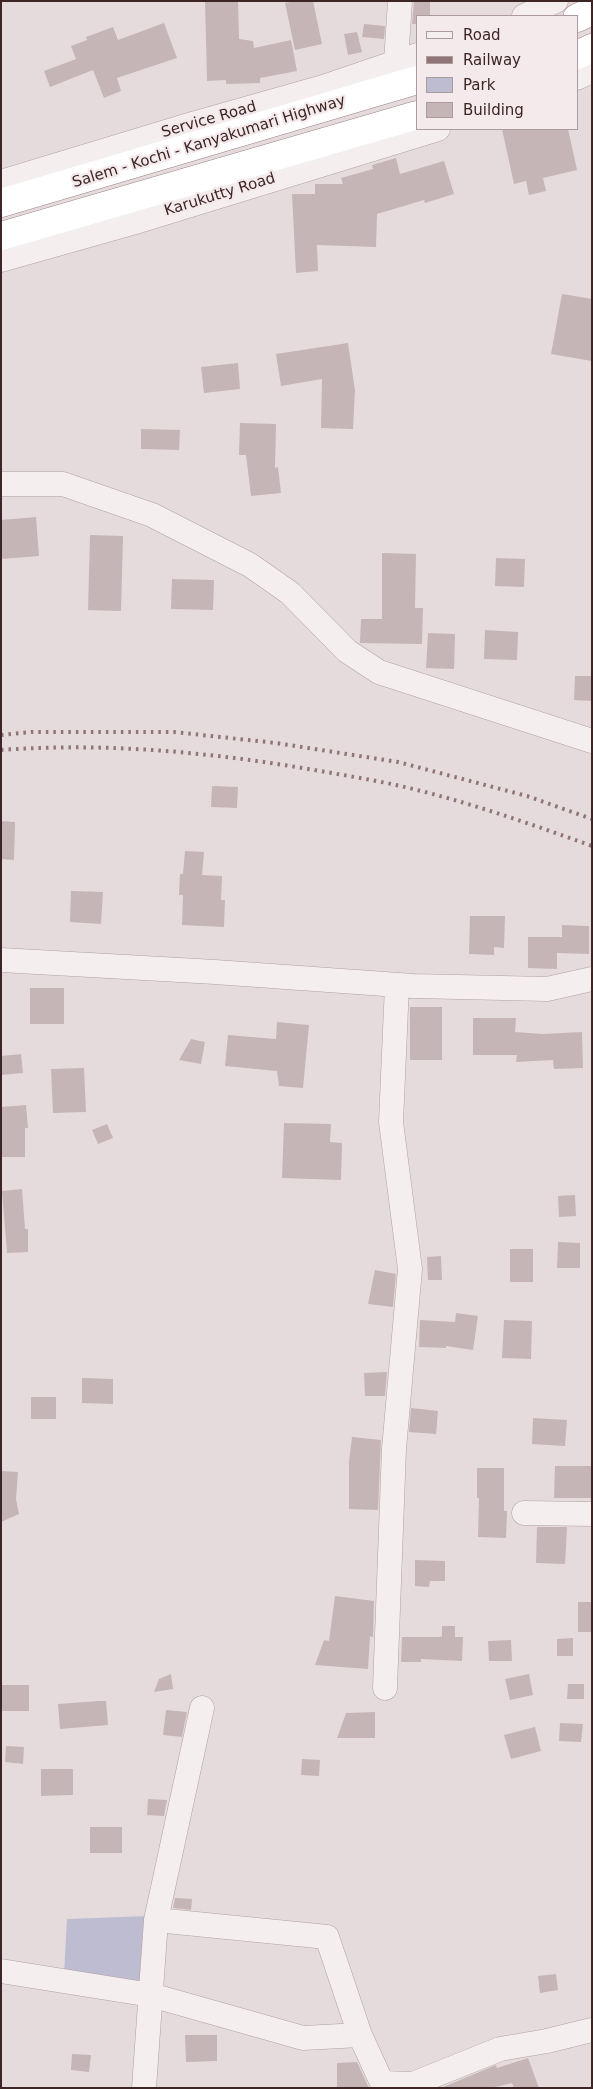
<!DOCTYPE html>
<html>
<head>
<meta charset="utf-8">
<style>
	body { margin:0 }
	#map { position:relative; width:593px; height:2089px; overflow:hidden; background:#e6dbdc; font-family:"DejaVu Sans",sans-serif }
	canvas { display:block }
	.frame { position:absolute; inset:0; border:2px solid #3d2526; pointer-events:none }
	.legend { position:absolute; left:416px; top:15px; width:162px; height:115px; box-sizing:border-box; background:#f4eaeb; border:1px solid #ab9b9c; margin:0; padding:6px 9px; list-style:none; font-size:15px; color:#3d2526 }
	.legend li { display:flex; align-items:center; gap:10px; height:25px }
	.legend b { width:25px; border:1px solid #ab9b9c }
</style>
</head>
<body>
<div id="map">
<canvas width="593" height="2089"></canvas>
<div class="frame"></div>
<ul class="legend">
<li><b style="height:6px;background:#f5eeee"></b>Road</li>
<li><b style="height:6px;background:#917476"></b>Railway</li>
<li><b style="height:14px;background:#bdbcd1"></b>Park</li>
<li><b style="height:14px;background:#c6b5b6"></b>Building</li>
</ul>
</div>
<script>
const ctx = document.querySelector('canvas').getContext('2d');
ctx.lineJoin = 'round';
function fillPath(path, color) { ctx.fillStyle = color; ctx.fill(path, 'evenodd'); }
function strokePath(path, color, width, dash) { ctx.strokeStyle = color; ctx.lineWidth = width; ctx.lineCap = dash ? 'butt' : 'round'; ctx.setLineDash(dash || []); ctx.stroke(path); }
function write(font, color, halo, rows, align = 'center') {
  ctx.font = font + ' "DejaVu Sans",sans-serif'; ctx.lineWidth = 4.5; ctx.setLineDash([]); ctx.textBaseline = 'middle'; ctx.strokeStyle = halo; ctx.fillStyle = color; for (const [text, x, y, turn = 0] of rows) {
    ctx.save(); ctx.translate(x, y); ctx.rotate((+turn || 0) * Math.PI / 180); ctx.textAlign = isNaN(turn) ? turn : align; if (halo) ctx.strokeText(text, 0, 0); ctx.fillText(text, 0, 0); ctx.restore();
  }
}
fillPath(new Path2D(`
	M 148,1916 L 144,1989 L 64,1975 L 67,1919 Z`), '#bdbcd1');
fillPath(new Path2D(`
	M 205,1 L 238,1 L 239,39 L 253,41 L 254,48 L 291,40 L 297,71 L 260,78 L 260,83 L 226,84 L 226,80 L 207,81 Z
	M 295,1 L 313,1 L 322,44 L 295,50 L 285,3 Z
	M 414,1 L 430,2 L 430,16 L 417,16 L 417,24 L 412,24 Z
	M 164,23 L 177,58 L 117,78 L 121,91 L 104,98 L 93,70 L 50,87 L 44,71 L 76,59 L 71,46 L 87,40 L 86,37 L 113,27 L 118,40 Z
	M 364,24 L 385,26 L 384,39 L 362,37 Z
	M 357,32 L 362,52 L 348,55 L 344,34 Z
	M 502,129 L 568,129 L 577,170 L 543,178 L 546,191 L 529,195 L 526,181 L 514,184 Z
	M 396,158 L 400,174 L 444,161 L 454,194 L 425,203 L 424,200 L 377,214 L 376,247 L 317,245 L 318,271 L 296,273 L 292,194 L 315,194 L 315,184 L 343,184 L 341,178 L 373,169 L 372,165 Z
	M 562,294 L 592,299 L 592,361 L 551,354 Z
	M 348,343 L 355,390 L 353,429 L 321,428 L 322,379 L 281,386 L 276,354 Z
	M 238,363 L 240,389 L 204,393 L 201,367 Z
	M 240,423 L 276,424 L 275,468 L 278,467 L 281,493 L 251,496 L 246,455 L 239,455 Z
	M 141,429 L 180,430 L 179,450 L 141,449 Z
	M 36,517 L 39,556 L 1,559 L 1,520 Z
	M 90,535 L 123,536 L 121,611 L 88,610 Z
	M 382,553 L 416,554 L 415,608 L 423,608 L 422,644 L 360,643 L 361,619 L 382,619 Z
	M 496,558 L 525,559 L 524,587 L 495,586 Z
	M 172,579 L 214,580 L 213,610 L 171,609 Z
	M 485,630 L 518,632 L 517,660 L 484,659 Z
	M 428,633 L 455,634 L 454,669 L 426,668 Z
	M 575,676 L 592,676 L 592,701 L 574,700 Z
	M 212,786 L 238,787 L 237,808 L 211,807 Z
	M 1,821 L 15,822 L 14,860 L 1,859 Z
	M 185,851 L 204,852 L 202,875 L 222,876 L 221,900 L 225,900 L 224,927 L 182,925 L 183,895 L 179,895 L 180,874 L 183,874 Z
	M 71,891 L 103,892 L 101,924 L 70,922 Z
	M 470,916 L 505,916 L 504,948 L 494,947 L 494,955 L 469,954 Z
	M 562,925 L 589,926 L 589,954 L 557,953 L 557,969 L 528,968 L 528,937 L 562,937 Z
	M 30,988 L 64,988 L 64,1024 L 30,1024 Z
	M 410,1007 L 442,1007 L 442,1060 L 410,1060 Z
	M 473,1018 L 516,1018 L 515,1032 L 543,1034 L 582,1032 L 583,1068 L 554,1069 L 553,1060 L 516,1062 L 517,1055 L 473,1055 Z
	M 277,1022 L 309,1025 L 303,1088 L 279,1086 L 277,1071 L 225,1066 L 228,1035 L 276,1039 Z
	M 191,1039 L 205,1042 L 201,1064 L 179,1060 Z
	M 21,1054 L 23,1073 L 1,1075 L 1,1056 Z
	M 84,1068 L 86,1112 L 53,1113 L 51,1069 Z
	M 26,1105 L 28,1128 L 25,1128 L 25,1157 L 1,1157 L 1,1107 Z
	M 284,1123 L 331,1124 L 330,1142 L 342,1143 L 341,1180 L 282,1178 Z
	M 107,1124 L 113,1138 L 98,1144 L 92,1130 Z
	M 22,1189 L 25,1229 L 28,1229 L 28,1252 L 7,1253 L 2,1191 Z
	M 575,1195 L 576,1216 L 559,1217 L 558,1196 Z
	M 558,1242 L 580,1243 L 580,1268 L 557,1268 Z
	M 510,1249 L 533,1249 L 533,1282 L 510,1282 Z
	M 441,1256 L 442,1280 L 428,1280 L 427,1257 Z
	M 375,1270 L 396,1274 L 393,1307 L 368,1304 Z
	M 456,1313 L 478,1316 L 473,1350 L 446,1346 L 446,1348 L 419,1347 L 420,1320 L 455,1322 Z
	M 504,1320 L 532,1321 L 531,1359 L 502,1358 Z
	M 387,1372 L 385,1396 L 365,1396 L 364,1373 Z
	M 82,1378 L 113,1379 L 113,1404 L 82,1403 Z
	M 31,1397 L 56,1397 L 56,1419 L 31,1419 Z
	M 411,1408 L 438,1411 L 436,1434 L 409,1432 Z
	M 533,1418 L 567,1420 L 565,1446 L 532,1444 Z
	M 352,1437 L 381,1440 L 378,1510 L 349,1509 L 349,1462 Z
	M 555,1466 L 592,1466 L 592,1498 L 554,1498 Z
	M 477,1468 L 504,1468 L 504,1511 L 507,1511 L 506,1538 L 478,1537 L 479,1498 L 477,1498 Z
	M 1,1471 L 18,1472 L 16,1499 L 19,1514 L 1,1522 Z
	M 537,1527 L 567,1527 L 565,1564 L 536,1563 Z
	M 415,1560 L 445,1561 L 445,1581 L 430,1581 L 429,1587 L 415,1586 Z
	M 335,1596 L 374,1601 L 373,1637 L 370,1636 L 368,1669 L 315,1665 L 324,1640 L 329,1641 Z
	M 578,1602 L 592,1602 L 592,1632 L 578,1632 Z
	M 442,1626 L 455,1626 L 455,1637 L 463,1637 L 462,1661 L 421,1659 L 421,1662 L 401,1662 L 402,1637 L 440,1637 L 442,1636 Z
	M 573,1638 L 573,1656 L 557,1656 L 557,1639 Z
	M 511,1640 L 512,1661 L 489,1661 L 488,1641 Z
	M 171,1674 L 173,1689 L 154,1692 L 159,1679 Z
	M 529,1674 L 533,1695 L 510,1700 L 505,1679 Z
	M 568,1684 L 584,1684 L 584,1699 L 567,1699 Z
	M 1,1685 L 29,1685 L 29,1711 L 1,1711 Z
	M 99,1701 L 106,1701 L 108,1725 L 60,1729 L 58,1704 Z
	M 166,1710 L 187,1712 L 182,1737 L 163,1735 Z
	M 375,1712 L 375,1738 L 337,1738 L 346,1713 Z
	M 560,1723 L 583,1724 L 581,1742 L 559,1741 Z
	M 535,1727 L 541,1751 L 511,1759 L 504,1735 Z
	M 6,1746 L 24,1747 L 23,1764 L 5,1762 Z
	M 302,1759 L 320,1760 L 319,1776 L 301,1775 Z
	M 41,1769 L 73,1769 L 73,1795 L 41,1796 Z
	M 148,1799 L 167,1800 L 164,1816 L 147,1815 Z
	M 90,1827 L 122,1827 L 122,1853 L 90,1853 Z
	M 175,1898 L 192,1899 L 191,1910 L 173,1908 Z
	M 556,1974 L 558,1990 L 540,1993 L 538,1976 Z
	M 185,2035 L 217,2035 L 217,2061 L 186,2062 Z
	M 72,2054 L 91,2055 L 89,2072 L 71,2070 Z
	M 528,2058 L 539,2088 L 514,2088 L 512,2083 L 491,2088 L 441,2088 L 496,2065 L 497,2068 Z
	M 357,2062 L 369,2088 L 337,2088 L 337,2063 Z`), '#c6b5b6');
const minor = new Path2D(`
	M 524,16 L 556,1
	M 396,62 L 400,1
	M 577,78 L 592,71
	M 1,182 L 189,125 L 323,87 L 417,55
	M 1,260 L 132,223 L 438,129
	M 1,484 L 63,484 L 152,515 L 250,565 L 290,593 L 347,651 L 379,672 L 592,741
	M 1,960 L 215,972 L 413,986 L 547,989 L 592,979
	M 524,1513 L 592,1514
	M 385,1688 L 394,1449 L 410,1269 L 391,1122 L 397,985
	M 156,1920 L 202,1708
	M 1,1971 L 151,1995 L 303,2038 L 360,2035
	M 144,2088 L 156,1920 L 327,1937 L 360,2035 L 382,2083 L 413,2084 L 500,2049 L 547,2041 L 592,2030`);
const highway = new Path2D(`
	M 577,18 L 592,11
	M 577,55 L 592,48
	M 1,203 L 417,80
	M 1,236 L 417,115`);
strokePath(minor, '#b0a1a2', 25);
strokePath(highway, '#9e8284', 29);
strokePath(minor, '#f5eeee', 24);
strokePath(highway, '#fff', 28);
strokePath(new Path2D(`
	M 1,735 L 32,732 L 174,732 L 276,743 L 398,762 L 527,796 L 592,819
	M 1,750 C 111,742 218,753 326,772 C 349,776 373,780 396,785 C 463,800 528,823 592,846`), '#917476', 4, [2.5, 5]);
write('15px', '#3d2526', '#f4eaeb', [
	["Service Road",209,120,-16],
	["Salem - Kochi - Kanyakumari Highway",209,142,-17],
	["Karukutty Road",220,195,-17]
]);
</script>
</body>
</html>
